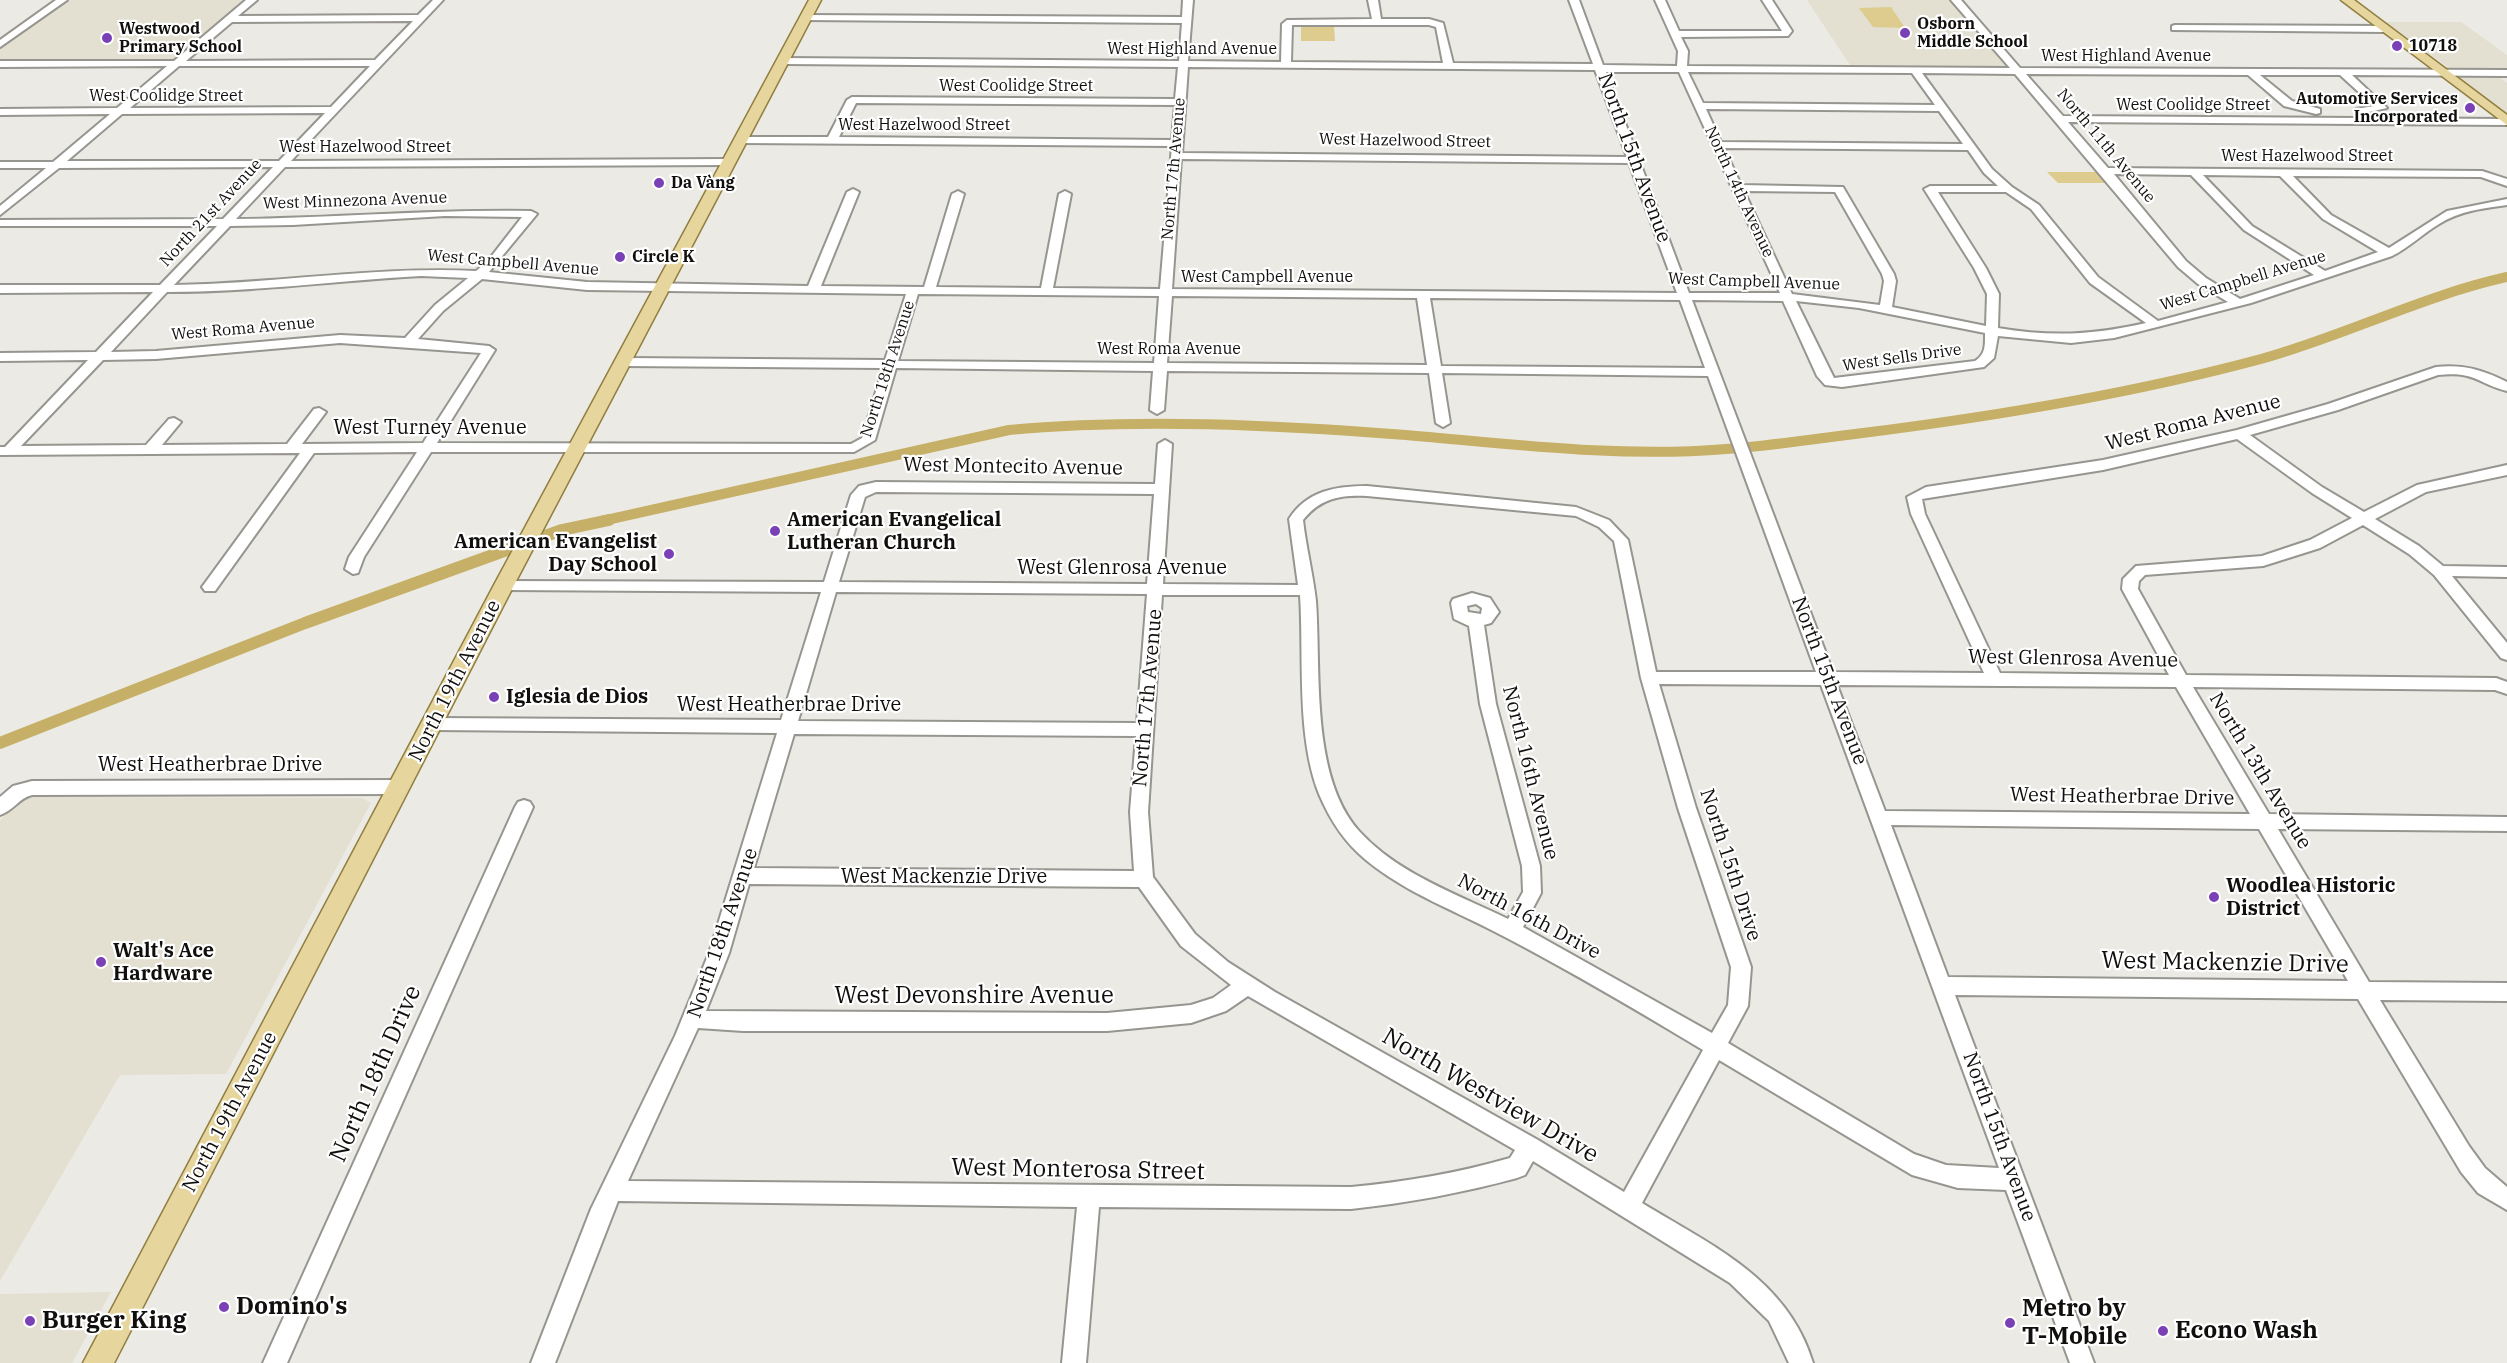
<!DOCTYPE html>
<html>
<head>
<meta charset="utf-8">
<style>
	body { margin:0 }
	canvas { display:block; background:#eceae4 }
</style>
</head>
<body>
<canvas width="2507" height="1363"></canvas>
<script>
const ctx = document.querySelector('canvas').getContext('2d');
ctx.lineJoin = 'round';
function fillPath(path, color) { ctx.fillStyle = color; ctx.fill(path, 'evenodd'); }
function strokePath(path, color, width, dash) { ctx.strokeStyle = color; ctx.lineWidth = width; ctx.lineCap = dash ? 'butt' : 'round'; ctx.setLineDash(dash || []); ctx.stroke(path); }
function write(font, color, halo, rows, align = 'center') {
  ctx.font = font + ' "IBM Plex Serif",serif'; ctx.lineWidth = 4.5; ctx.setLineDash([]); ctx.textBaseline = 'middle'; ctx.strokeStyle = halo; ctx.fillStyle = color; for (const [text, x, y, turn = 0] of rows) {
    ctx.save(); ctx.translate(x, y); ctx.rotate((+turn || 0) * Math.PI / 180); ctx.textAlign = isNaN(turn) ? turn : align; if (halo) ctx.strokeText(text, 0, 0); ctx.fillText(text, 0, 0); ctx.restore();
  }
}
fillPath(new Path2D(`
	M 68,0 L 246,0 L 172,61 L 0,62 L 0,49 Z
	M 1807,0 L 1952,0 L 2009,67 L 1852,68 Z
	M 2385,22 L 2461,22 L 2507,55 L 2507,71 L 2452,70 Z
	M 2463,76 L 2497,76 L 2507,83 L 2507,113 L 2460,78 Z
	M 29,797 L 362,798 L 371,803 L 226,1074 L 120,1075 L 0,1281 L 0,821 L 11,806 Z
	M 111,1292 L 72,1363 L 0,1363 L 0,1294 Z`), '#e3dfd1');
fillPath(new Path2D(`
	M 1891,7 L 1905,28 L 1873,27 L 1859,8 Z
	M 1301,26 L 1334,26 L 1335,41 L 1301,41 Z
	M 2047,172 L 2099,172 L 2109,183 L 2058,183 Z`), '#decb8e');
strokePath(new Path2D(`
	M 602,521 L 1009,430 C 1137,418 1277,425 1406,435 C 1512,444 1619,458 1726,449 C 1769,446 1812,439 1855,434 C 1992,417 2127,395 2261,359 C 2344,336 2422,296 2507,277`), '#c6b067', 10);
strokePath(new Path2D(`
	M 0,743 L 305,623 L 562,530 L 609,520`), '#c6b067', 12);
const minor = new Path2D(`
	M 56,0 L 67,0 L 0,47 L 0,40 Z
	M 246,0 L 257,0 L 238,16 L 418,15 L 433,0 L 443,0 L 291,161 L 730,159 L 735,162 L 730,165 L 285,167 L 236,219 C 335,218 432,209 531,211 L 537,214 L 489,272 L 587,282 L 808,286 L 847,192 L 853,189 L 859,192 L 821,286 L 924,287 L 952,194 L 958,191 L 964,194 L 936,287 L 1041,288 L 1059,194 L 1065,191 L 1071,194 L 1053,288 L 1160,289 L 1172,146 L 742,143 L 737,140 L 742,137 L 828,137 L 847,100 L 852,97 L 1175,99 L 1178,67 L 783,64 L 778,61 L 783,58 L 1179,61 L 1182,23 L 802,20 L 802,16 L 805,15 L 1182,17 L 1183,0 L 1193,0 L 1188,61 L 1281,62 L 1282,24 L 1287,20 L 1372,19 L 1368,0 L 1378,0 L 1381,19 L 1429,19 L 1443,23 L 1453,63 L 1593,64 L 1569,0 L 1579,0 L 1603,65 L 1677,66 L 1678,51 L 1655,0 L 1665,0 L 1679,31 L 1782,31 L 1762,0 L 1772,0 L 1792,31 L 1788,36 L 1681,37 L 1688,51 L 1687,66 L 2010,68 L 1951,0 L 1961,0 L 2020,68 L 2507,70 L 2507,76 L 2352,75 L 2387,108 L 2360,114 L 2356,113 L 2356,109 L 2374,106 L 2340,75 L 2260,75 L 2292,101 L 2320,109 L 2320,113 L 2316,114 L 2284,106 L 2248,75 L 2026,74 L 2063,116 L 2507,119 L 2507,125 L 2068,122 L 2108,168 L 2482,171 L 2507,179 L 2507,186 L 2481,177 L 2293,176 L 2331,215 L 2389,248 L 2447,211 L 2507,199 L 2507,205 C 2484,208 2459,211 2439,224 C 2422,234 2410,247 2392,256 L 2251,303 L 2114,338 L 2071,343 L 1998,336 L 1994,358 L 1984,367 L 1842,387 L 1825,385 L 1817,376 L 1783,301 L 1692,300 L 1833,672 L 1984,673 L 1911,514 L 1907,497 L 1926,487 L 2103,460 L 2237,430 L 2328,404 L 2436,367 C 2464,364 2483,370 2507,382 L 2507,391 C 2476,383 2476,371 2438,375 L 2338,410 L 2250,435 L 2322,487 L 2364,512 L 2417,485 L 2507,465 L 2507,475 L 2426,492 L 2375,519 L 2419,546 L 2443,566 L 2507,567 L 2507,577 L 2452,576 L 2507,643 L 2507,660 L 2501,658 L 2434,575 L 2409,554 L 2363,525 L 2320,548 L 2263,566 L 2145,575 L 2139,581 L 2138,589 L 2186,675 L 2496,678 L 2507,682 L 2507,694 L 2495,690 L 2193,687 L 2269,814 L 2507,817 L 2507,831 L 2278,829 L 2369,982 L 2507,983 L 2507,1001 L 2380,1000 L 2469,1146 L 2485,1168 L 2507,1187 L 2507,1210 L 2478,1193 L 2461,1172 L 2358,999 L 1955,995 L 2094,1363 L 2070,1363 L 2006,1190 L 1958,1188 L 1912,1175 L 1719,1060 L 1642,1203 C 1711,1245 1788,1279 1813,1363 L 1789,1363 L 1769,1321 L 1730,1283 L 1533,1161 L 1525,1175 L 1517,1178 C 1462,1193 1407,1203 1351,1209 L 1099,1207 L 1086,1363 L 1062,1363 L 1077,1207 L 618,1201 L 555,1363 L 531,1363 L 591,1209 L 675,1036 L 709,953 L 777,733 L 433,730 L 427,729 L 425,724 L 427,719 L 433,718 L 781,720 L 821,592 L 504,590 L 496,585 L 499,581 L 824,582 L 851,495 L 859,486 L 876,482 L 1155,484 L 1158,444 L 1165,440 L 1172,444 L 1163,584 L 1298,585 L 1289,519 C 1307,491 1335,486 1367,486 L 1576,507 L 1609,520 L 1628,540 L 1656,672 L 1816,672 L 1708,376 L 1442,373 L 1450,423 L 1443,427 L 1436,423 L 1429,373 L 1167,371 L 1164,410 L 1157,414 L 1150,410 L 1153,371 L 896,368 L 875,440 L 854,452 L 431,452 L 364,557 L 358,573 L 353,574 L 345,569 L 349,557 L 417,452 L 314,453 L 215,591 L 205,591 L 202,587 L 205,583 L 300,453 L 0,455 L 0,447 L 5,447 L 88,360 L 0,361 L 0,353 L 96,352 L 153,292 L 0,293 L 0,285 L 160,285 L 217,226 L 0,226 L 0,220 L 223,219 L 273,167 L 59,168 L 0,215 L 0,206 L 46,168 L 0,168 L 0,162 L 53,162 L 110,114 L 0,115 L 0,109 L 117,108 L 167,66 L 0,67 L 0,61 L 174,61 ZM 413,21 L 375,60 L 186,61 L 232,22 ZM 1292,25 L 1429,25 L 1436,27 L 1443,63 L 1291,62 ZM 179,66 L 370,66 L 331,107 L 130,108 ZM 1188,67 L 1595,70 L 1627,157 L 1182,153 ZM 1606,72 L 1679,72 L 1780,293 L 1689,293 ZM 1688,72 L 1912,73 L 1935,105 L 1703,103 ZM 1922,73 L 2015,74 L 2178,267 L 2198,284 L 2228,302 L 2158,321 L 2098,277 L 2039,205 L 2012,187 L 1992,169 ZM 856,103 L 1175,105 L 1172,140 L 839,137 ZM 1706,109 L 1939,111 L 1963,144 L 1721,142 ZM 325,113 L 279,161 L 67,161 L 122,114 ZM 1724,148 L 1968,150 L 1984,173 L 1998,186 L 1930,186 L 1924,189 L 1974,268 L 1987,294 L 1986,326 L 1892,307 L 1896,281 L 1894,274 L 1843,187 L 1741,185 ZM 1181,159 L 1629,163 L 1677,293 L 1172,289 ZM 2114,174 L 2191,175 L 2244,230 L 2314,275 L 2240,299 L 2206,278 L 2186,261 ZM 2203,175 L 2280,176 L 2323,219 L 2378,252 L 2325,271 L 2252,226 ZM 1744,191 L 1835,192 L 1882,274 L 1884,281 L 1880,305 L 1792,294 ZM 1938,192 L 2006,192 L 2031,209 L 2090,283 L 2146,323 C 2093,335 2051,337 1998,328 L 1999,294 L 1986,268 ZM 445,216 L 522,217 L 487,262 L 476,271 C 375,266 275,284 174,285 L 230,226 L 293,225 ZM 421,276 L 468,278 L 435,305 L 405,338 L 340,335 L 156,351 L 111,352 L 167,292 C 252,292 336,281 421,276 ZM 482,279 L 587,290 L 906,294 L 885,360 L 624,358 L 617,362 L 624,366 L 883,368 L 862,438 L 851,444 L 437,443 L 495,350 L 489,346 L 418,339 L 443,311 ZM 918,294 L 1159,296 L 1154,363 L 898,361 ZM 1172,296 L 1417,298 L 1427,365 L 1167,363 ZM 1430,298 L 1680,300 L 1705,368 L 1441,366 ZM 1796,301 L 1859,308 L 1985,333 C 1985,345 1986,354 1975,361 L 1834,378 ZM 340,343 L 481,353 L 423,443 L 302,444 L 326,412 L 319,408 L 314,409 L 287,444 L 162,445 L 181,422 L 174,418 L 169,419 L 146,445 L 21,446 L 103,360 L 156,359 ZM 2237,439 L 2312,493 L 2352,518 L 2310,540 L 2262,556 L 2136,566 L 2123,579 L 2122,589 L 2169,675 L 2000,673 L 1925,514 L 1922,499 L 2103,470 ZM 876,492 L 1154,494 L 1147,584 L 839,582 L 865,497 ZM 1367,496 L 1576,516 L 1599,527 L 1614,541 L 1641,678 L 1678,808 L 1731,967 L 1728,1005 L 1712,1033 L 1523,927 L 1541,893 L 1540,866 L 1496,704 L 1484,625 L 1491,623 L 1499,612 L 1490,598 L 1472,593 L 1453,599 L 1451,603 L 1454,619 L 1469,626 L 1480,704 L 1522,866 L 1523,892 L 1508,919 C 1457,894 1398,874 1359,831 C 1310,776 1321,670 1316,601 C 1313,574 1306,547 1303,520 C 1321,498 1340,495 1367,496 ZM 836,592 L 1147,594 L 1137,723 L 798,721 ZM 1162,595 L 1300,595 C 1304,657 1296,736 1319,794 C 1330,820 1344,842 1366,860 C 1407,894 1459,912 1505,937 C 1572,972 1638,1011 1703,1050 L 1624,1192 L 1538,1140 L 1275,992 L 1228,962 L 1195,934 L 1153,877 L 1148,812 ZM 1476,604 L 1482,608 L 1481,614 L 1468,612 L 1467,606 ZM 1659,684 L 1821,685 L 1999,1168 L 1946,1165 L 1914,1154 L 1728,1043 L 1748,1006 L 1751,967 L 1696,808 ZM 1837,685 L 2176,687 L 2250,814 L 1885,811 ZM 794,734 L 1136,736 L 1130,812 L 1134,871 L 754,868 ZM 1891,825 L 2259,829 L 2348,981 L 1948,977 ZM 749,884 L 1139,887 L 1181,946 L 1231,985 L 1213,998 L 1191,1005 L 1107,1013 L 706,1011 L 729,953 ZM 1248,996 L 1515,1150 L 1510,1158 C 1458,1173 1405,1182 1351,1187 L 628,1181 L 698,1028 L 743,1031 L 1107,1031 L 1191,1023 L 1226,1011 Z
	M 2175,25 L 2386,26 L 2391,29 L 2386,32 L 2172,30 L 2172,26 Z
	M 400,780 L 406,782 L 409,787 L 406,792 L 400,794 L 32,795 C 19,798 13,811 0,815 L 0,797 L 13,786 L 32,781 Z
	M 524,800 L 530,802 L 533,807 L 287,1363 L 263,1363 L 515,807 L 518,802 Z`);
const major = new Path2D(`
	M 809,0 L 821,0 L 514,585 L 114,1363 L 83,1363 L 494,585 Z
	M 2341,0 L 2354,0 L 2507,115 L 2507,125 Z`);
strokePath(minor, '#96958f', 4);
strokePath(major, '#917f41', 3);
fillPath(minor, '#fff');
fillPath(major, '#e6d69e');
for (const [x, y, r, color] of [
	[1905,33,6,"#7a40b6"],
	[107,38,6,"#7a40b6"],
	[2397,46,6,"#7a40b6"],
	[2470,108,6,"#7a40b6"],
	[659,183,6,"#7a40b6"],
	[620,257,6,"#7a40b6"],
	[775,531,6,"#7a40b6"],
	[669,554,6,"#7a40b6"],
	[494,697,6,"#7a40b6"],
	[2214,897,6,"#7a40b6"],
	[101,962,6,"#7a40b6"],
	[224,1307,6,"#7a40b6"],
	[30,1321,6,"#7a40b6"],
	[2010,1323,6,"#7a40b6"],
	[2163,1331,6,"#7a40b6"]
]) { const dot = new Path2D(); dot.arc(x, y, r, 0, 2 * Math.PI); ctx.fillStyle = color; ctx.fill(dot); strokePath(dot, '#fff', 2); }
write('bold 16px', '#100f0d', '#fff', [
	["Osborn",1917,24],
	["Middle School",1917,42],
	["Westwood",119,29],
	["Primary School",119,47],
	["10718",2409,46],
	["Automotive Services",2458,99,"right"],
	["Incorporated",2458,117,"right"],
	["Da Vàng",671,183],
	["Circle K",632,257]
], 'left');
write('16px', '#100f0d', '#fff', [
	["West Highland Avenue",1192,49],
	["West Highland Avenue",2126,56],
	["West Coolidge Street",1016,86],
	["West Coolidge Street",166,96],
	["West Coolidge Street",2193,105],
	["West Hazelwood Street",924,125],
	["West Hazelwood Street",1405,141,1],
	["North 11th Avenue",2106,146,50],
	["West Hazelwood Street",365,147],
	["West Hazelwood Street",2307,156],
	["North 17th Avenue",1174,169,-85],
	["North 14th Avenue",1739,192,65],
	["West Minnezona Avenue",355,201,-2],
	["North 21st Avenue",211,213,-47],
	["West Campbell Avenue",513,263,5],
	["West Campbell Avenue",1267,277],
	["West Campbell Avenue",2243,281,-17],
	["West Campbell Avenue",1754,282,2],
	["West Roma Avenue",243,329,-5],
	["West Roma Avenue",1169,349],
	["West Sells Drive",1902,358,-8],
	["North 18th Avenue",888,369,-72]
]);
write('20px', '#100f0d', '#fff', [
	["North 15th Avenue",1634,158,70],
	["West Roma Avenue",2193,423,-14],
	["West Turney Avenue",430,428],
	["West Montecito Avenue",1013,467,1],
	["West Glenrosa Avenue",1122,568],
	["West Glenrosa Avenue",2073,659,1],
	["North 19th Avenue",455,681,-63],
	["North 15th Avenue",1829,681,69],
	["North 17th Avenue",1148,698,-85],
	["West Heatherbrae Drive",789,705],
	["West Heatherbrae Drive",210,765],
	["North 13th Avenue",2260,771,59],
	["North 16th Avenue",1530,773,76],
	["West Heatherbrae Drive",2122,797,1],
	["North 15th Drive",1730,865,72],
	["West Mackenzie Drive",944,877],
	["North 16th Drive",1529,917,28],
	["North 18th Avenue",723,933,-71],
	["North 19th Avenue",230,1112,-62],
	["North 15th Avenue",1999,1137,70]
]);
write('bold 20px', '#100f0d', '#fff', [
	["American Evangelical",787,520],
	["Lutheran Church",787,543],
	["American Evangelist",657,542,"right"],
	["Day School",657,565,"right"],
	["Iglesia de Dios",506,697],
	["Woodlea Historic",2226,886],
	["District",2226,909],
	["Walt's Ace",113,951],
	["Hardware",113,974]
], 'left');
write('24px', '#100f0d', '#fff', [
	["West Mackenzie Drive",2225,963,1],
	["West Devonshire Avenue",974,996],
	["North 18th Drive",376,1074,-66],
	["North Westview Drive",1490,1096,30],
	["West Monterosa Street",1078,1170,1]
]);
write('bold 24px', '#100f0d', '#fff', [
	["Domino's",236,1307],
	["Metro by",2022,1309],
	["T-Mobile",2022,1337],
	["Burger King",42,1321],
	["Econo Wash",2175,1331]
], 'left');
</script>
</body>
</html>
